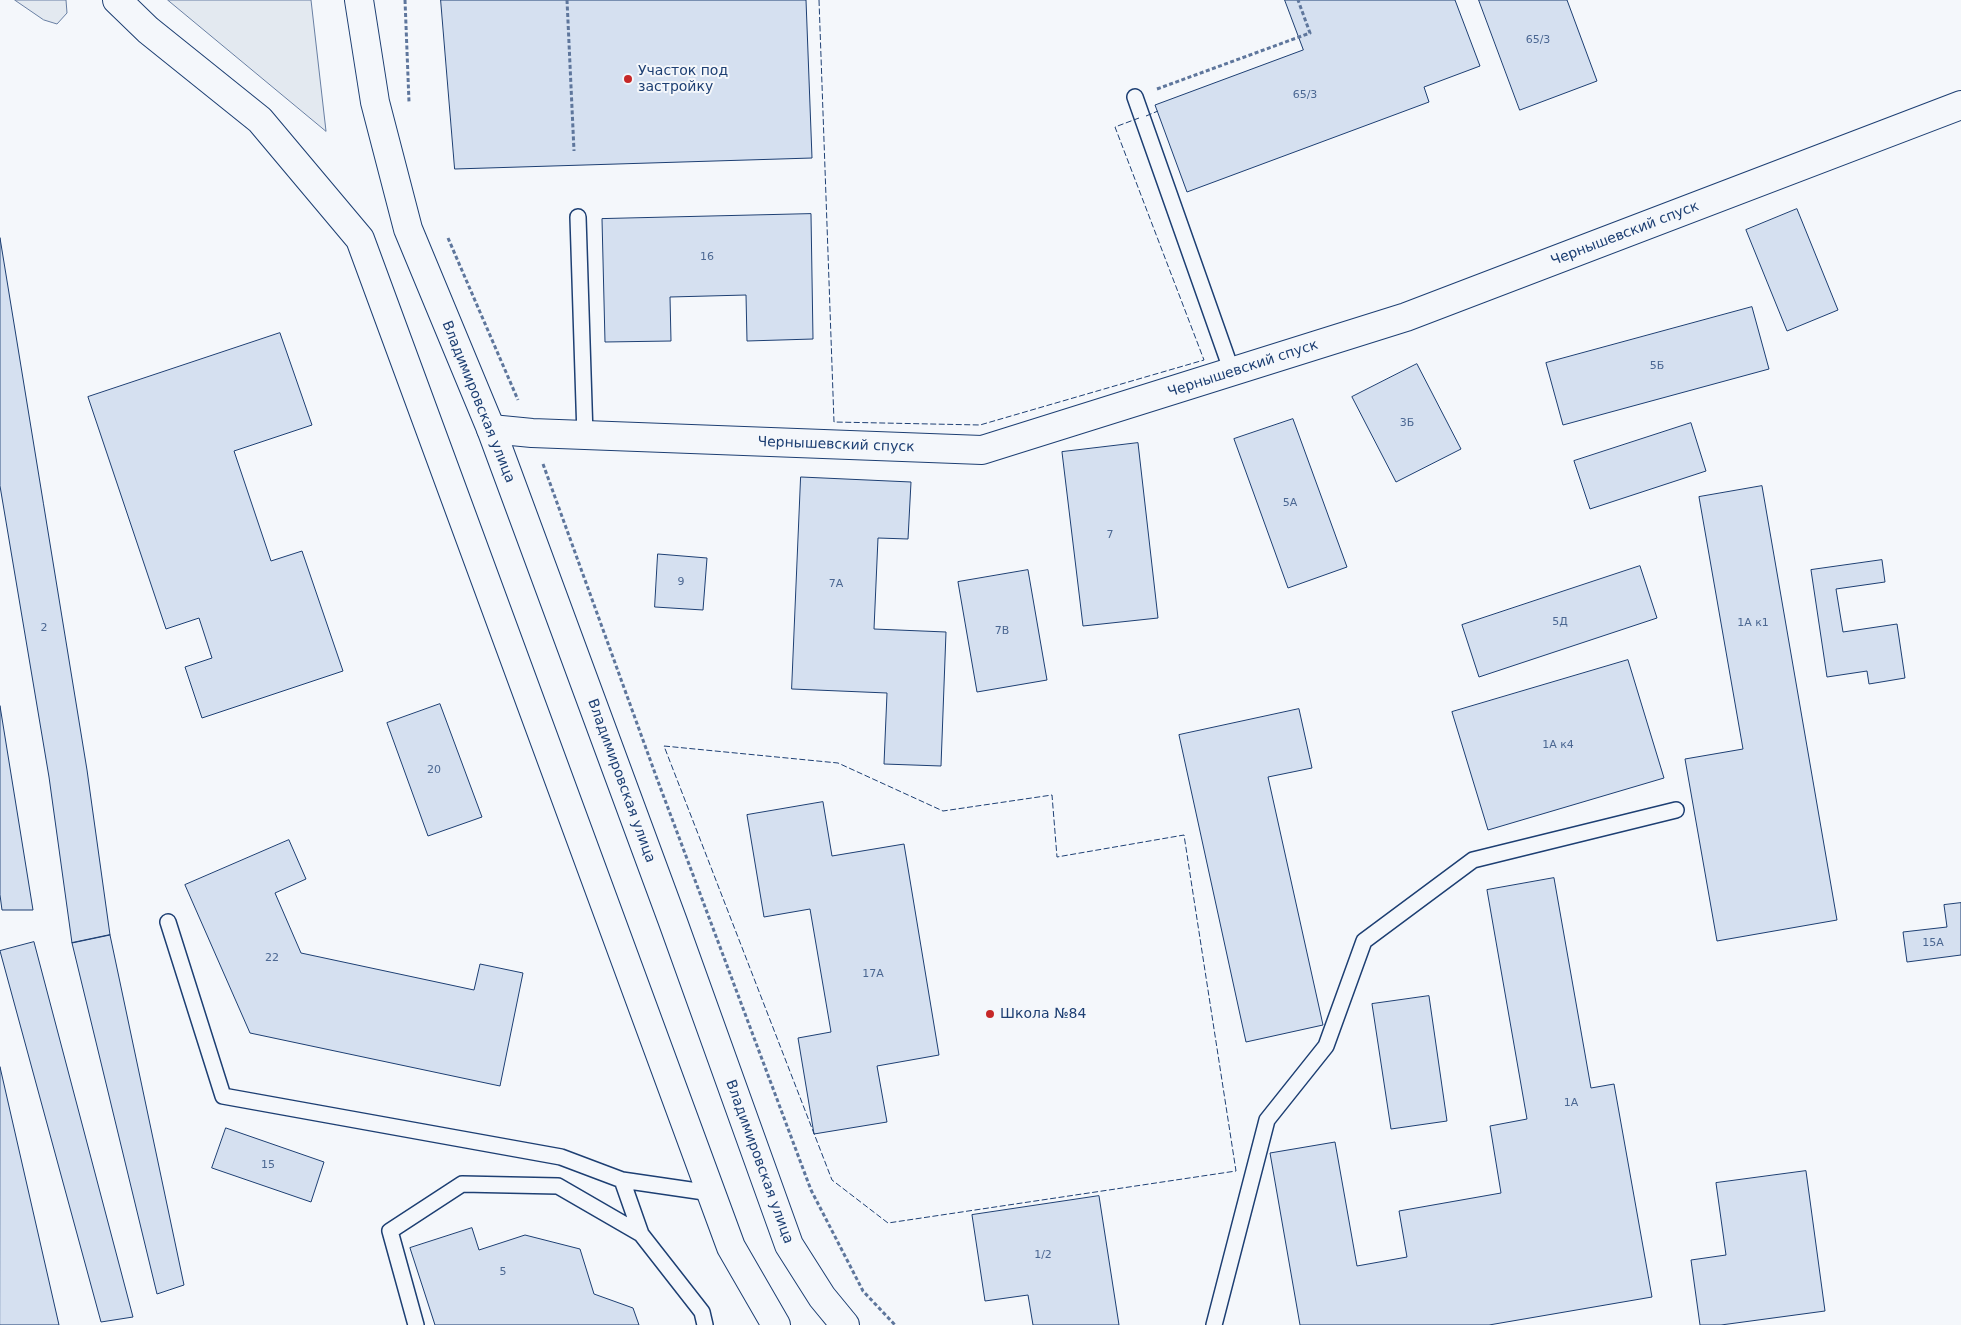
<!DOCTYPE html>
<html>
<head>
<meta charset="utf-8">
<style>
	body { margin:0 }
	canvas { display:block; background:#f4f7fb }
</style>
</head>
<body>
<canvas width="1961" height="1325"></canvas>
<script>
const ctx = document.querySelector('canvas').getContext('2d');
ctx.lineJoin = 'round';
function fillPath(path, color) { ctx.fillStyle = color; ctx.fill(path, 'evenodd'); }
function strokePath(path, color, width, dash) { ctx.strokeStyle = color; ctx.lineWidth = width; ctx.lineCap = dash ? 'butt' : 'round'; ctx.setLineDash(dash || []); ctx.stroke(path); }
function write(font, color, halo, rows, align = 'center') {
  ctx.font = font + ' "DejaVu Sans",sans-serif'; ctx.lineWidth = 4; ctx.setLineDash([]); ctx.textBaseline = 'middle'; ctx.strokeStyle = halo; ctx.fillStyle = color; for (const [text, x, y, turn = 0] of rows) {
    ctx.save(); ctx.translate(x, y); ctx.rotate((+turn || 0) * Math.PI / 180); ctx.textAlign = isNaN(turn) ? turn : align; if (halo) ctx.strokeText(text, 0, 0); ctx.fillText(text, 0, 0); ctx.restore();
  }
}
const green = new Path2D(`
	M 15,0 L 66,0 L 67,13 L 57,24 L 44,20 Z
	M 168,0 L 311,0 L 326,131 Z`);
fillPath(green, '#e3e9f0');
strokePath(green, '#687fa3', 1);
const building = new Path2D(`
	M 441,0 L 806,0 L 812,158 L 455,169 Z
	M 1285,0 L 1455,0 L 1480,66 L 1424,87 L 1429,102 L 1187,192 L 1155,105 L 1303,50 Z
	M 1479,0 L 1567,0 L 1597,81 L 1520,110 Z
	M 1797,209 L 1838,310 L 1787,331 L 1746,230 Z
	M 811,214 L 813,339 L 747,341 L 746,295 L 670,297 L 671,341 L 605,342 L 602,219 Z
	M 0,238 L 87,770 L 110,935 L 72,943 L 49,777 L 0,486 Z
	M 1752,307 L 1769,369 L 1563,425 L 1546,363 Z
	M 280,333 L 312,425 L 234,451 L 271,561 L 302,551 L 343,671 L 202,718 L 185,667 L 212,658 L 199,618 L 166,629 L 88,397 Z
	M 1417,364 L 1461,449 L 1396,482 L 1352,397 Z
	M 1293,419 L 1347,567 L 1288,588 L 1234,439 Z
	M 1691,423 L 1706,471 L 1590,509 L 1574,461 Z
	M 1138,443 L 1158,618 L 1083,626 L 1062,452 Z
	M 801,477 L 911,482 L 908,539 L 878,538 L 874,629 L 946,632 L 941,766 L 884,764 L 887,693 L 792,689 Z
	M 1762,486 L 1837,920 L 1717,941 L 1685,759 L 1743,749 L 1699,497 Z
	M 658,554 L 707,558 L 703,610 L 655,607 Z
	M 1882,560 L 1885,582 L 1836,589 L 1843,632 L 1897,624 L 1905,678 L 1869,684 L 1867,671 L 1827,677 L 1811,570 Z
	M 1640,566 L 1657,618 L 1479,677 L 1462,625 Z
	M 1028,570 L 1047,680 L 977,692 L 958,582 Z
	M 1628,660 L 1664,778 L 1488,830 L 1452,712 Z
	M 440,704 L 482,817 L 428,836 L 387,723 Z
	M 0,706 L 33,910 L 2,910 L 0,895 Z
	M 1299,709 L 1312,768 L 1268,777 L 1323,1025 L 1246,1042 L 1179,735 Z
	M 823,802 L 832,856 L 904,844 L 939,1055 L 877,1066 L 887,1122 L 814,1134 L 798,1038 L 831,1032 L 810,909 L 764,917 L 747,815 Z
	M 289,840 L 306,879 L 275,893 L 301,953 L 474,990 L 480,964 L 523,973 L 500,1086 L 250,1033 L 185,885 Z
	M 1554,878 L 1591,1088 L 1614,1084 L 1652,1297 L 1489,1325 L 1300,1325 L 1270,1153 L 1335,1142 L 1357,1266 L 1407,1257 L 1399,1211 L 1501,1193 L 1490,1126 L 1527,1119 L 1487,890 Z
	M 1961,903 L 1961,955 L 1907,962 L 1903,932 L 1947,927 L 1944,905 Z
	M 110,935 L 184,1285 L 157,1294 L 72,943 Z
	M 34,942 L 133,1317 L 101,1322 L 0,951 Z
	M 1429,996 L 1447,1121 L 1391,1129 L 1372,1004 Z
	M 0,1067 L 59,1325 L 0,1325 Z
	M 226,1128 L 324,1162 L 311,1202 L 212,1168 Z
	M 1806,1171 L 1825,1311 L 1721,1325 L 1700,1325 L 1691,1260 L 1726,1255 L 1716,1183 Z
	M 1099,1196 L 1119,1325 L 1033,1325 L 1028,1295 L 985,1301 L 972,1215 Z
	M 472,1228 L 479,1250 L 525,1235 L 580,1249 L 594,1294 L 633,1308 L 639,1325 L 435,1325 L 410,1248 Z`);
fillPath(building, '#d5e0f0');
strokePath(building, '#1d3f73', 1);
const service = new Path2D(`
	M 1135,97 L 1232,372
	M 578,217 L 585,436
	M 168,922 L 223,1096 L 561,1157 L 622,1180 L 641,1234
	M 622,1180 L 711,1193
	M 416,1325 L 390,1231 L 462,1184 L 558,1186 L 641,1234 L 702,1312 L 705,1325
	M 1214,1325 L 1267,1120 L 1326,1046 L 1364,941 L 1473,860 L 1676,810`);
const minor = new Path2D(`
	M 491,429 L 532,433 L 982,450 L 1406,317 L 1961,105`);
const primary = new Path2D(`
	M 117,0 L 148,30 L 260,120 L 360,239 L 731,1247 L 776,1325
	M 359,0 L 375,102 L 408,229 L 491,429 L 673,922 L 789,1245 L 822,1297 L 845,1325`);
strokePath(service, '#1d3f73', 18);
strokePath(minor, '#1d3f73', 30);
strokePath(primary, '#1d3f73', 30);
strokePath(new Path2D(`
	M 405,0 L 409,102
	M 567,0 L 574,151
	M 1157,89 L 1310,33 L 1298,0
	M 448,238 L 518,400
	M 543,464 L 656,776 L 811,1190 L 863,1291 L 895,1325`), '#5e769c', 3, [4, 2.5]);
strokePath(service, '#f4f7fb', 15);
strokePath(minor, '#f4f7fb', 28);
strokePath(primary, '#f4f7fb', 28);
strokePath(new Path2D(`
	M 819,0 L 834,422 L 980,425 L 1204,360 L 1115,127 L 1139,118
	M 1146,116 L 1158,111
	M 664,746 L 838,763 L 943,811 L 1052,795 L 1057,857 L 1184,835 L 1236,1171 L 888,1223 L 832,1180 Z`), '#1d3f73', 1, [6, 2.5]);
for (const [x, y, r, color] of [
	[628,79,5,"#c62828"],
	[990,1014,5,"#c62828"]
]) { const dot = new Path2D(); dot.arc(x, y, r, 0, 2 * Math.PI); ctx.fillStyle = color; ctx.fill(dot); strokePath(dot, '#f4f7fb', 2); }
write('11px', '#4b6792', null, [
	["65/3",1538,40],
	["65/3",1305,95],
	["16",707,257],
	["5Б",1657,366],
	["3Б",1407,423],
	["5А",1290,503],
	["7",1110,535],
	["9",681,582],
	["7А",836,584],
	["5Д",1560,622],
	["1А к1",1753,623],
	["2",44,628],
	["7В",1002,631],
	["1А к4",1558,745],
	["20",434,770],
	["15А",1933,943],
	["22",272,958],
	["17А",873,974],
	["1А",1571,1103],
	["15",268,1165],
	["1/2",1043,1255],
	["5",503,1272]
]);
write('14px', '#1d3f73', '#f4f7fb', [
	["Участок под",638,71],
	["застройку",638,87],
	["Школа №84",1000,1014]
], 'left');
write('14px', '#1d3f73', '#f4f7fb', [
	["Чернышевский спуск",1625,234,-21],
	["Чернышевский спуск",1243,369,-18],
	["Владимировская улица",478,402,68],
	["Чернышевский спуск",836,445,2],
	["Владимировская улица",621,781,70],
	["Владимировская улица",759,1162,70]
]);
</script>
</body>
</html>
